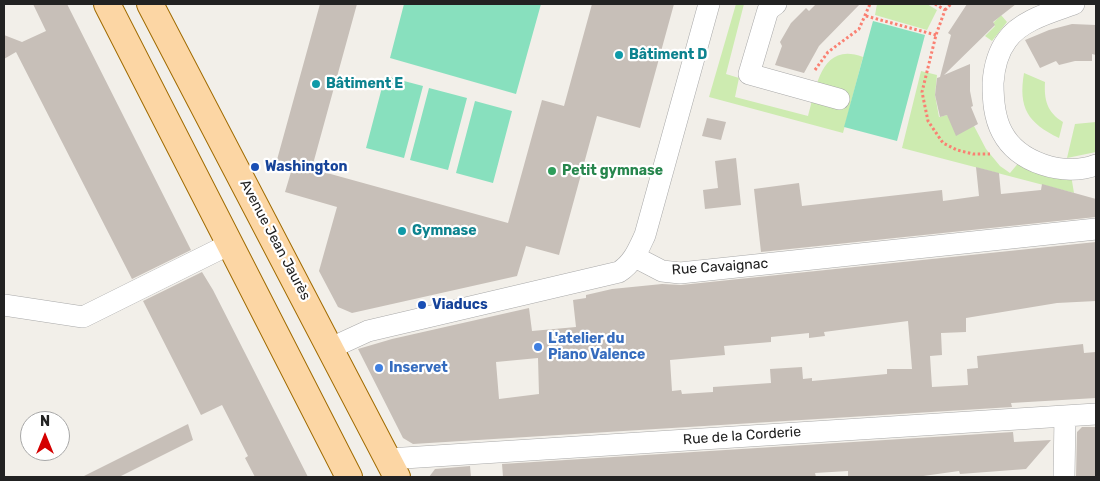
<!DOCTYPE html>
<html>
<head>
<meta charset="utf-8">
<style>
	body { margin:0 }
	#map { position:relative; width:1100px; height:481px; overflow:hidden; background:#f2efe9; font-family:Rubik,sans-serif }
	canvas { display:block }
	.frame { position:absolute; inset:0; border:5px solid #222; pointer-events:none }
	.north { position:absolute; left:20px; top:411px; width:50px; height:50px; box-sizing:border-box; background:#fff; border:1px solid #a7a7a7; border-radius:50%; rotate:0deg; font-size:14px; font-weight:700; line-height:20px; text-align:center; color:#222 }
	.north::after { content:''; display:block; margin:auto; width:18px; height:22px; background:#d40000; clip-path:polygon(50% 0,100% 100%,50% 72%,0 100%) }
</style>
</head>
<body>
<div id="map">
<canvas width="1100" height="481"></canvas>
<div class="frame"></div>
<div class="north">N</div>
</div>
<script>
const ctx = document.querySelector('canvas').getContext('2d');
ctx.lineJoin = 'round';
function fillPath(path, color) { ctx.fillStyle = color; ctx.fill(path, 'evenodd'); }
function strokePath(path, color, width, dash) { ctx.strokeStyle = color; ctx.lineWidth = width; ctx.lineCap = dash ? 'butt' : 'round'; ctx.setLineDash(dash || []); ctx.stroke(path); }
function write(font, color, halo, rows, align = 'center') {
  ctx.font = font + ' Rubik,sans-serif'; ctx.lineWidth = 4.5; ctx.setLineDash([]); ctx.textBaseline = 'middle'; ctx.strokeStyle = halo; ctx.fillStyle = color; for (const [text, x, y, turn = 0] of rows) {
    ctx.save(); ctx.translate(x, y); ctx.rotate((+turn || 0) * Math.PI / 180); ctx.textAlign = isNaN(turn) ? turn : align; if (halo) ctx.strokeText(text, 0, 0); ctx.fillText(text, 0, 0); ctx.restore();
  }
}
fillPath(new Path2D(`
	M 736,4 L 744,4 L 726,74 L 739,78 L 735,97 L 808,116 C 816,88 821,41 863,57 L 843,133 L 709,97 Z
	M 877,4 L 927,4 L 937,10 L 927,30 L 875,15 Z
	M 1001,15 L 1007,22 L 992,41 L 985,36 L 995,26 L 993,23 Z
	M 921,71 L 937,75 L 935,95 L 939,117 L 947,115 L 974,126 L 986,149 L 1000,166 L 1010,173 L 1020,161 L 1071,175 L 1074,193 L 902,148 Z
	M 1024,73 L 1045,82 C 1044,100 1047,112 1063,122 L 1059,138 C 1028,123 1018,108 1024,73 Z
	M 1096,122 L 1096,152 L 1067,158 L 1075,124 Z`), '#cdebb0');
fillPath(new Path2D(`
	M 404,4 L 541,4 L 516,94 L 390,58 Z
	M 873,21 L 925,35 L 897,141 L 844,127 Z
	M 385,76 L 423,86 L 404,158 L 366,148 Z
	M 429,88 L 467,98 L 448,170 L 410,160 Z
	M 475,101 L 512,111 L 493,183 L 456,173 Z`), '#88e0be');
fillPath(new Path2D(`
	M 33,4 L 67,4 L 191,250 L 132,279 L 16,52 L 4,59 L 4,35 L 22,42 L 46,31 Z
	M 320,4 L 357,4 L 313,164 L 328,169 L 327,173 L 508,223 L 542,100 L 564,106 L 592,4 L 674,4 L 640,128 L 597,116 L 559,255 L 526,246 L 517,276 L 352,313 L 338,307 L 319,271 L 337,207 L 285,192 L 291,172 L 275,167 Z
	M 816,4 L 860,4 L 819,46 L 804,73 L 775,65 L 782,46 L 780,42 L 791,23 L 806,8 L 809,11 Z
	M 967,4 L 1016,4 L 993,22 L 995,25 L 944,75 L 970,64 L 970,91 L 973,106 L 971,107 L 978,124 L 956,136 L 947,115 L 940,117 L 935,95 L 937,78 L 940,77 L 951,35 L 948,33 Z
	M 1072,24 L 1096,25 L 1096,55 L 1092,54 L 1092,61 L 1075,61 L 1059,65 L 1056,61 L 1040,68 L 1025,40 L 1049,30 Z
	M 707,118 L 726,122 L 721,140 L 702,136 Z
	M 736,158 L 741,205 L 705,209 L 703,190 L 718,188 L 715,161 Z
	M 976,167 L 999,173 L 1001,194 L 1041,190 L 1042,184 L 1096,199 L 1096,217 L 761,252 L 754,189 L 799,183 L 802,206 L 942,190 L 943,201 L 979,196 Z
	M 1096,242 L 1096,301 L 1057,303 L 966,318 L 966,332 L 941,333 L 942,355 L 930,356 L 932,387 L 968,385 L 967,369 L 978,368 L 977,356 L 1083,344 L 1084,353 L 1096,352 L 1096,398 L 1011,403 L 1012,407 L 413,444 L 403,438 L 358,349 L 392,339 L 529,308 L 532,331 L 576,327 L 573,300 L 586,298 L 586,295 L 612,289 L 662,284 L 681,285 ZM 908,321 L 912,369 L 887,369 L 887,374 L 812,381 L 812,378 L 803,379 L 802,367 L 770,369 L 771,383 L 713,387 L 713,392 L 682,394 L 681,390 L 672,391 L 670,360 L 725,355 L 724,346 L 771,342 L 771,337 L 809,333 L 809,338 L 825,336 L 824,332 ZM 538,358 L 539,394 L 499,399 L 496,362 Z
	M 202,272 L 213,290 L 308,477 L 255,477 L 245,458 L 248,456 L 222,405 L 201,415 L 143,301 Z
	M 188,424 L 193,440 L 119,477 L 82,477 Z
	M 1082,427 L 1096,427 L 1096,477 L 1076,477 L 1077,432 Z
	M 1013,432 L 1014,442 L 1051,440 L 1026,469 L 960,474 L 959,471 L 916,477 L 848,477 L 848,471 L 815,473 L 816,477 L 503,477 L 502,464 Z
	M 470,466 L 471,477 L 429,477 L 435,469 Z`), '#c7bfb8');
const minor = new Path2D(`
	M 776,4 L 768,10 L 749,74 L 839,99
	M 1074,4 C 1052,12 1021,20 1007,40 C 998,52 994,68 993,83 C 993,100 994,117 1002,132 C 1018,163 1064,177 1096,165
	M 635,257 L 662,271 L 680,273 L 1096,229
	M 4,305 L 83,317 L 230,244
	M 331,348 L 368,331 L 619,272 C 633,263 638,250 645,235 L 709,4
	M 388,459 L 1096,414
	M 1064,477 L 1065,416`);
const major = new Path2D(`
	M 107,4 L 349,477
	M 150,4 L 397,477`);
strokePath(minor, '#a9a9a9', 22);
strokePath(major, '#a06b00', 28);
strokePath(new Path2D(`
	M 935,4 L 945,10 L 936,35 L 922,92 L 928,121 L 943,143 L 957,150 L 973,154 L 990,154
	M 945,10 L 951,4
	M 866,16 L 936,35
	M 815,70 L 828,52 L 859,29 L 870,4`), '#fa8072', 3, [2.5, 2.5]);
strokePath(minor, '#fff', 21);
strokePath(major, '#fcd6a4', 26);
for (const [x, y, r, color] of [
	[619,55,5,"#0f9aa8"],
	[316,84,5,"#0f9aa8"],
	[255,167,5,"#1a4fb4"],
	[552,171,5,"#2e9e5b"],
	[402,231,5,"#0f9aa8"],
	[422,305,5,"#1a4fb4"],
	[538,347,5,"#3f7fe0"],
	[379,368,5,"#3f7fe0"]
]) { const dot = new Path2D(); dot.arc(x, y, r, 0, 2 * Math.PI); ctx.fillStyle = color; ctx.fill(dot); strokePath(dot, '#fff', 2); }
write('bold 14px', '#0d838f', '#fff', [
	["Bâtiment D",629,55],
	["Bâtiment E",326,84],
	["Gymnase",412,231]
], 'left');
write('bold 14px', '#164399', '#fff', [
	["Washington",265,167],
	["Viaducs",432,305]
], 'left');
write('bold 14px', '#27864d', '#fff', [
	["Petit gymnase",562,171]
], 'left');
write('14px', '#222', '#fff', [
	["Avenue Jean Jaurès",275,240,62],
	["Rue Cavaignac",720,267,-4],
	["Rue de la Corderie",742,436,-4]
]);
write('bold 14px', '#366cbe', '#fff', [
	["L'atelier du",548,339],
	["Piano Valence",548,355],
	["Inservet",389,368]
], 'left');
</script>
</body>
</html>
